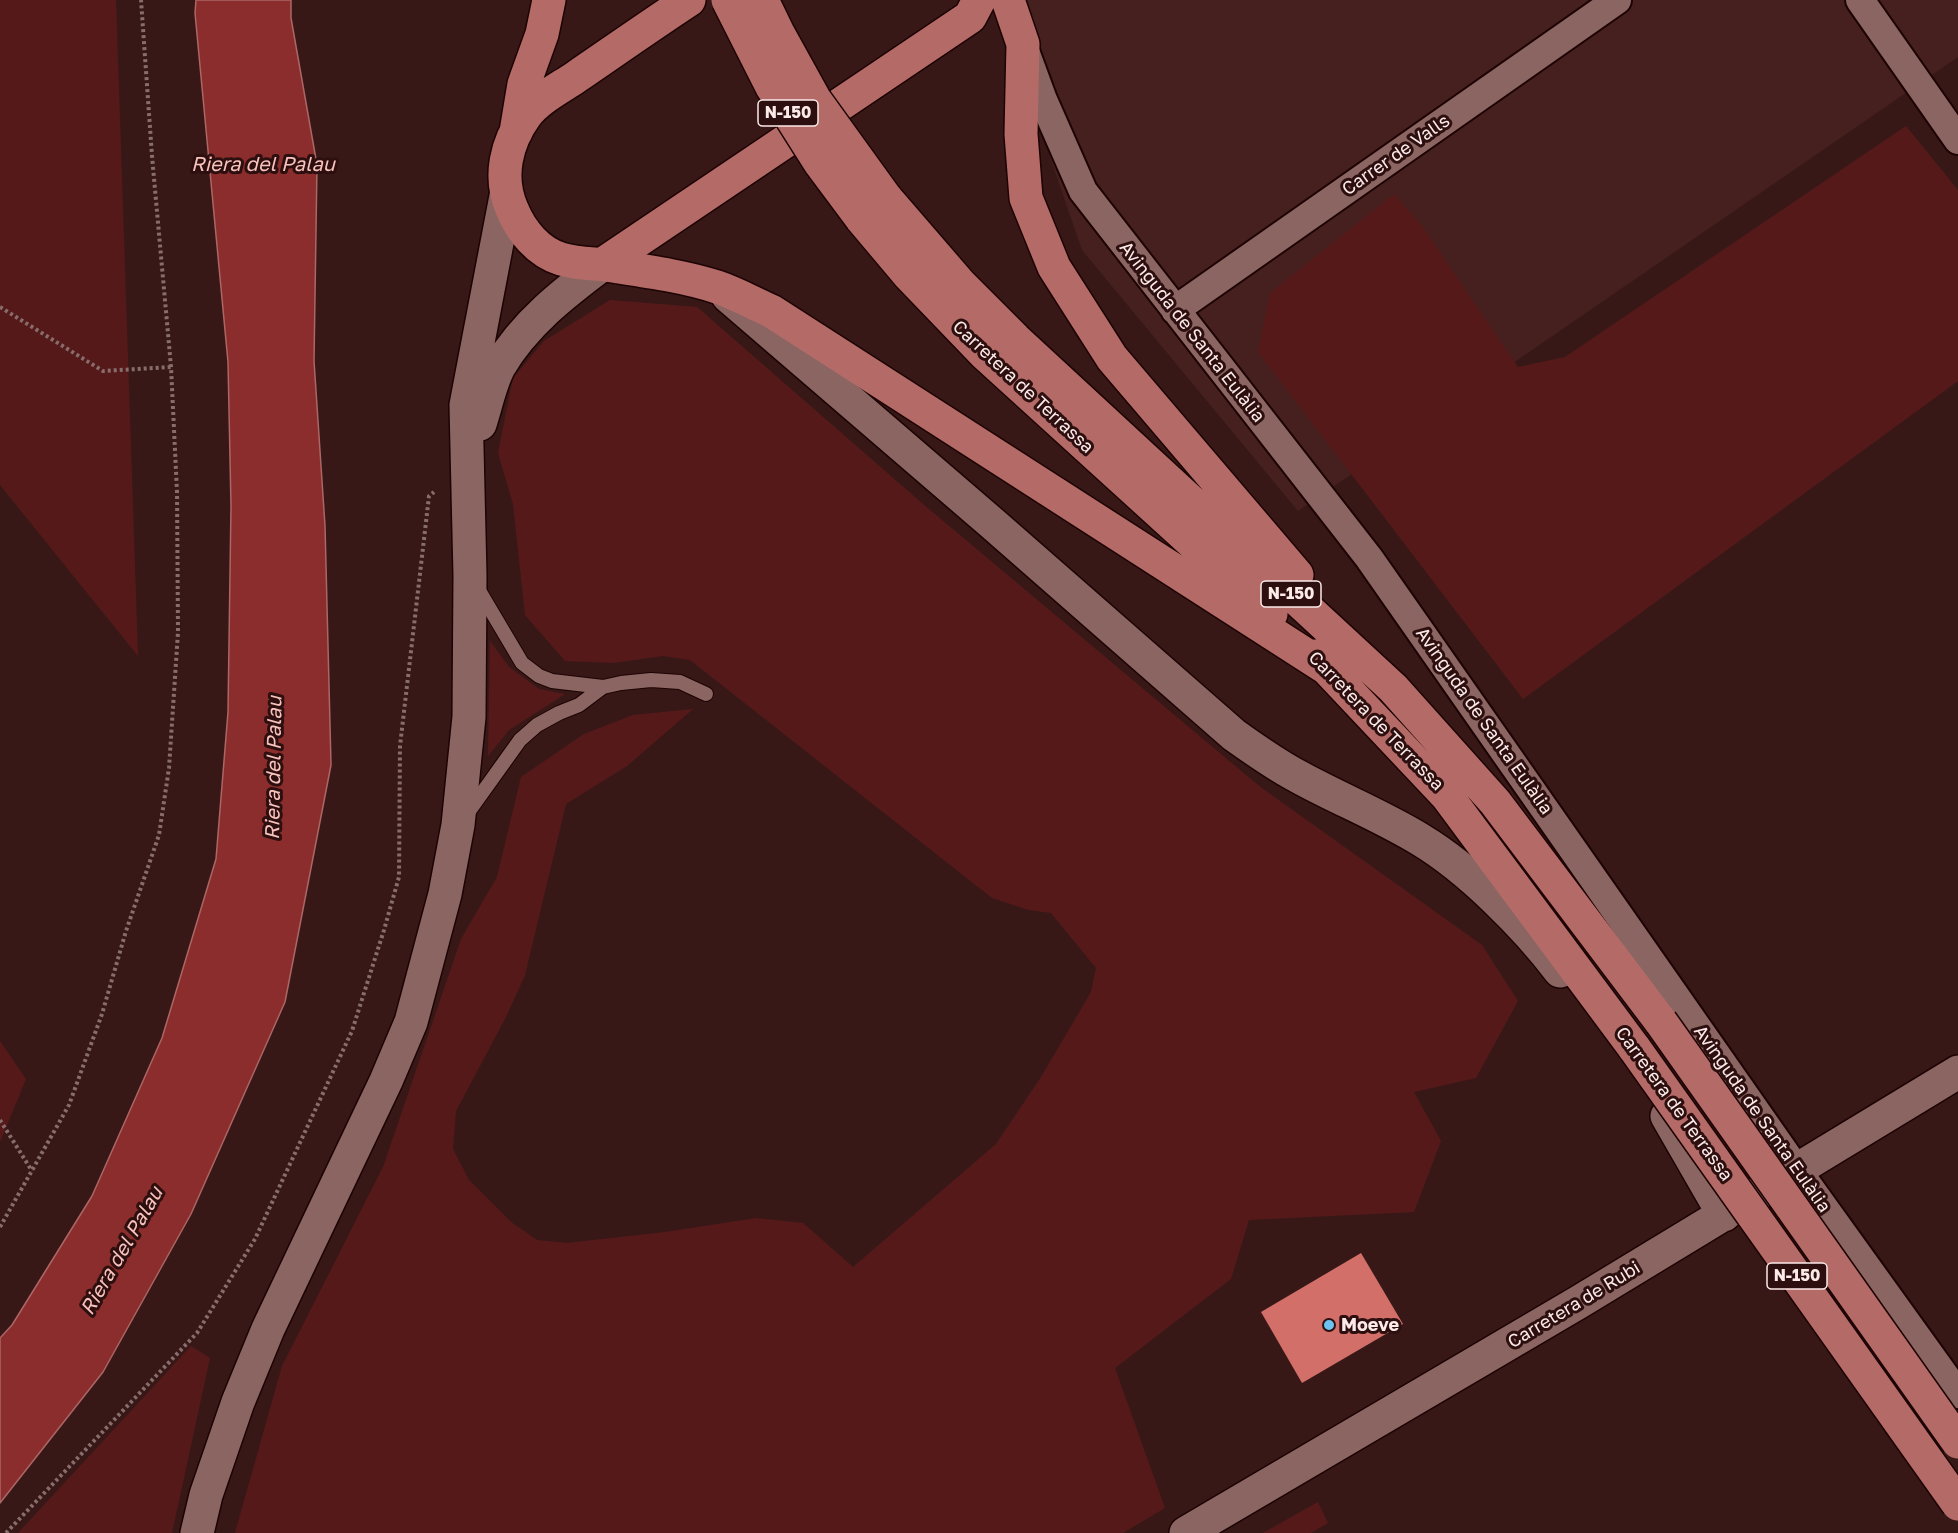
<!DOCTYPE html>
<html>
<head>
<meta charset="utf-8">
<style>
	body { margin:0 }
	canvas { display:block; background:#371817 }
</style>
</head>
<body>
<canvas width="1958" height="1533"></canvas>
<script>
const ctx = document.querySelector('canvas').getContext('2d');
ctx.lineJoin = 'round';
function fillPath(path, color) { ctx.fillStyle = color; ctx.fill(path, 'evenodd'); }
function strokePath(path, color, width, dash) { ctx.strokeStyle = color; ctx.lineWidth = width; ctx.lineCap = dash ? 'butt' : 'round'; ctx.setLineDash(dash || []); ctx.stroke(path); }
function write(font, color, halo, rows, align = 'center') {
  ctx.font = font + ' "Golos Text",sans-serif'; ctx.lineWidth = 6; ctx.setLineDash([]); ctx.textBaseline = 'middle'; ctx.strokeStyle = halo; ctx.fillStyle = color; for (const [text, x, y, turn = 0] of rows) {
    ctx.save(); ctx.translate(x, y); ctx.rotate((+turn || 0) * Math.PI / 180); ctx.textAlign = isNaN(turn) ? turn : align; if (halo) ctx.strokeText(text, 0, 0); ctx.fillText(text, 0, 0); ctx.restore();
  }
}
fillPath(new Path2D(`
	M 1014,0 L 1958,0 L 1958,57 L 1298,511 L 1082,250 L 1036,116 Z`), '#46201e');
fillPath(new Path2D(`
	M 0,0 L 116,0 L 138,656 L 0,485 Z
	M 1906,126 L 1958,190 L 1958,381 L 1523,699 L 1258,352 L 1270,293 L 1394,194 L 1422,226 L 1518,367 L 1565,357 Z
	M 610,300 L 697,307 L 923,504 L 1259,786 L 1482,945 L 1518,1001 L 1476,1078 L 1414,1092 L 1441,1141 L 1414,1212 L 1249,1220 L 1231,1279 L 1115,1368 L 1165,1508 L 1123,1533 L 235,1533 L 282,1366 L 383,1167 L 461,939 L 497,877 L 521,777 L 584,734 L 633,715 L 693,709 L 627,766 L 566,804 L 525,975 L 506,1017 L 456,1111 L 453,1149 L 469,1180 L 511,1222 L 537,1240 L 567,1243 L 665,1232 L 756,1218 L 803,1223 L 853,1267 L 996,1144 L 1041,1077 L 1091,992 L 1096,968 L 1051,913 L 1029,910 L 992,898 L 690,660 L 663,656 L 613,663 L 565,661 L 525,615 L 513,504 L 498,453 L 513,378 L 544,341 Z
	M 490,641 L 509,667 L 539,689 L 565,694 L 509,730 L 488,756 Z
	M 0,1041 L 26,1079 L 0,1142 Z
	M 191,1346 L 210,1358 L 172,1533 L 18,1533 Z
	M 1318,1502 L 1328,1523 L 1311,1533 L 1263,1533 Z`), '#561919');
const water = new Path2D(`
	M 196,0 L 291,0 L 291,18 L 317,165 L 314,361 L 325,526 L 331,765 L 285,1002 L 191,1214 L 103,1372 L 0,1503 L 0,1338 L 12,1325 L 92,1196 L 162,1038 L 216,859 L 228,712 L 231,506 L 228,362 L 195,13 Z`);
fillPath(water, '#8a2d2c');
strokePath(water, '#ac6665', 1.5);
fillPath(new Path2D(`
	M 1361,1253 L 1403,1324 L 1302,1383 L 1261,1312 Z`), '#d36f69');
const service = new Path2D(`
	M 477,587 L 522,663 L 539,676 L 552,681 L 603,687
	M 467,814 L 520,740 L 537,725 L 559,713 L 579,705 L 603,687 L 621,683 L 651,680 L 680,682 L 706,694`);
const minor = new Path2D(`
	M 1860,0 L 1958,140
	M 1025,51 L 1043,100 L 1083,191 L 1369,558 L 1797,1170 L 1958,1394
	M 1175,310 L 1617,0`);
const tertiary = new Path2D(`
	M 728,296 L 993,524 L 1234,735 C 1255,750 1276,765 1299,777 C 1339,799 1382,816 1421,840 C 1469,869 1526,926 1560,971
	M 1667,1116 L 1724,1215
	M 1186,1533 L 1579,1302 L 1958,1072`);
const secondary = new Path2D(`
	M 480,424 C 486,406 490,384 499,367 C 524,324 564,293 603,264
	M 197,1533 L 206,1495 L 238,1402 L 268,1329 L 386,1081 L 411,1022 L 445,894 L 458,825 L 469,717 L 470,576 L 466,405 L 506,196`);
const primary = new Path2D(`
	M 689,0 C 651,25 614,51 576,77 C 560,88 538,99 526,115 C 506,143 498,177 512,209 C 521,231 538,252 561,259 C 580,265 600,263 619,267 C 652,272 686,277 717,287 C 735,293 753,303 771,311 L 1331,671
	M 1008,0 L 1023,44 L 1021,134 L 1026,198 L 1054,267 L 1112,358 L 1297,575
	M 516,132 L 524,84 L 542,34 L 549,0
	M 885,197 L 961,285 L 1015,339 L 1393,688 L 1495,802 L 1661,1022
	M 861,218 L 909,275 L 985,354 L 1271,614
	M 603,264 L 970,17 L 979,0
	M 1315,656 L 1447,796 L 1635,1049`);
strokePath(service, '#1d0303', 16);
strokePath(minor, '#1d0303', 32);
strokePath(tertiary, '#1d0303', 36);
strokePath(secondary, '#1d0303', 36);
strokePath(primary, '#1d0303', 36);
strokePath(new Path2D(`
	M 0,307 L 103,371 L 171,367
	M 0,1120 L 32,1171
	M 0,1227 L 69,1105 L 102,1014 L 126,931 L 159,835 L 169,768 L 178,632 L 177,492 L 171,367 L 152,156 L 141,0
	M 6,1533 L 197,1333 L 255,1239 L 352,1031 L 384,930 L 399,877 L 400,746 L 429,496 L 434,492`), '#876d6c', 4, [3, 3]);
strokePath(service, '#8b6562', 14);
strokePath(minor, '#8b6562', 28);
strokePath(tertiary, '#8b6562', 33);
strokePath(secondary, '#8b6562', 33);
strokePath(primary, '#b46b67', 33);
const primaryBridge = new Path2D(`
	M 728,0 L 772,87 L 820,163 L 861,218
	M 762,0 L 778,33 L 815,100 L 885,197
	M 1661,1022 L 1958,1442
	M 1635,1049 L 1958,1504`);
strokePath(primaryBridge, '#1d0303', 36, []);
strokePath(primaryBridge, '#b46b67', 33);
for (const [x, y, r, color] of [
	[1329,1325,6,"#6cc3f2"]
]) { const dot = new Path2D(); dot.arc(x, y, r, 0, 2 * Math.PI); ctx.fillStyle = color; ctx.fill(dot); strokePath(dot, '#2c0f0e', 2); }
for (const [x, y, w] of [
	[788,113,60],
	[1291,594,60],
	[1797,1276,60]
]) { const box = new Path2D(); box.roundRect(x - w / 2, y - 13, w, 26, 4.5); ctx.fillStyle = '#2c0f0e'; ctx.fill(box); strokePath(box, '#fceae9', 1.5); }
write('bold 16px', '#fceae9', null, [
	["N-150",788,113],
	["N-150",1291,594],
	["N-150",1797,1276]
]);
write('18px', '#fceae9', '#2c0f0e', [
	["Carrer de Valls",1396,155,-35],
	["Avinguda de Santa Eulàlia",1192,332,52],
	["Carretera de Terrassa",1023,387,43],
	["Carretera de Terrassa",1376,721,46],
	["Avinguda de Santa Eulàlia",1484,721,55],
	["Carretera de Terrassa",1674,1104,54],
	["Avinguda de Santa Eulàlia",1762,1119,55],
	["Carretera de Rubi",1574,1305,-31]
]);
write('bold 18px', '#fceae9', '#2c0f0e', [
	["Moeve",1341,1325]
], 'left');
write('italic 20px', '#f8c2bd', '#2c0f0e', [
	["Riera del Palau",263,165],
	["Riera del Palau",274,768,-89],
	["Riera del Palau",122,1251,-60]
]);
</script>
</body>
</html>
